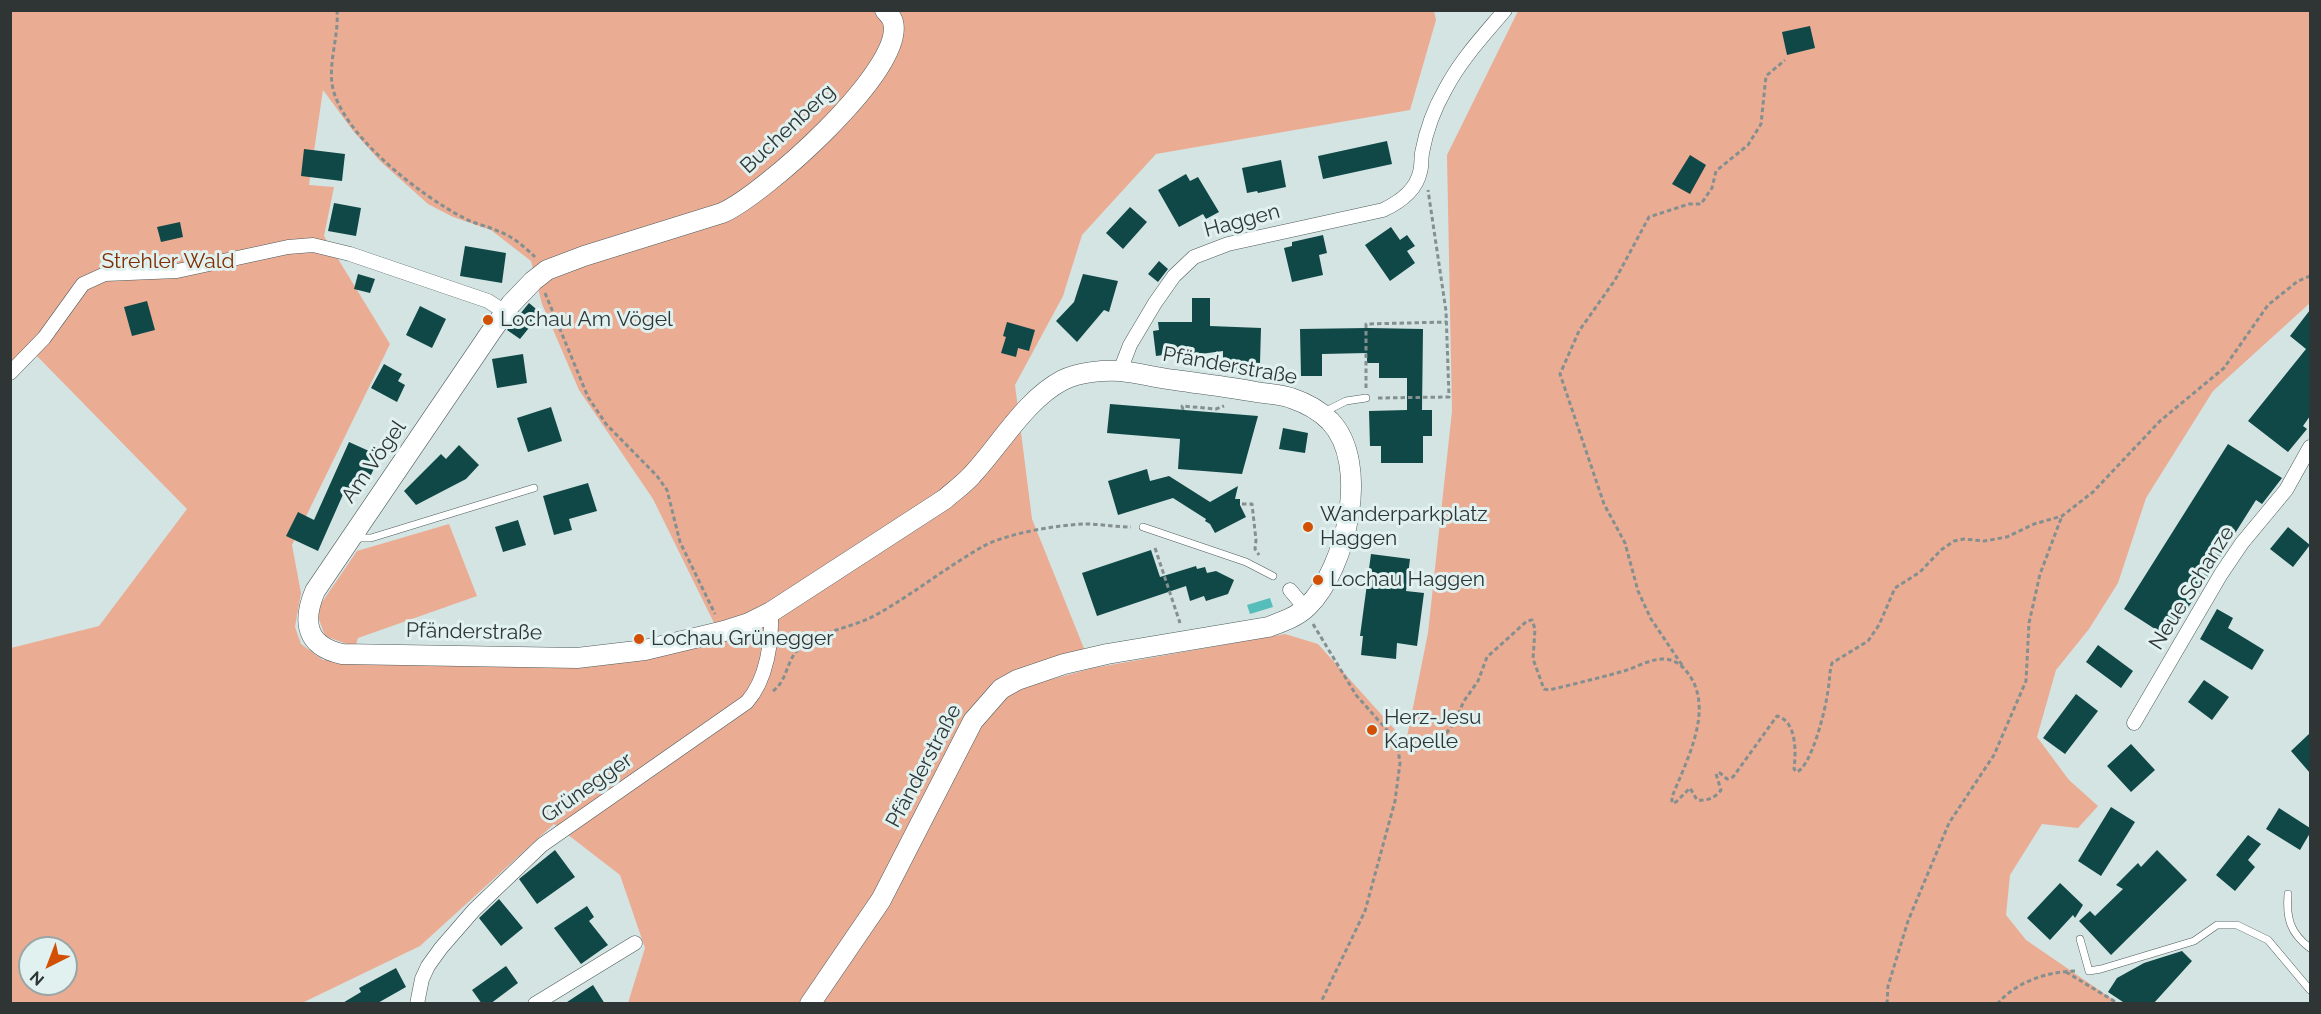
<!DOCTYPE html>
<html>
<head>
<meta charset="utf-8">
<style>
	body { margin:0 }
	#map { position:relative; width:2321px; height:1014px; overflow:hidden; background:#d3e4e3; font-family:Raleway,sans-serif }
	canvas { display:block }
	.frame { position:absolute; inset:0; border:12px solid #2f3535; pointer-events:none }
	.north { position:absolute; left:18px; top:936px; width:60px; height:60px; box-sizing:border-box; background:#e0f1f0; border:2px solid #99a6a5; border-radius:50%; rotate:222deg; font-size:16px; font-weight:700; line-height:24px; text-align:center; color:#2f3535 }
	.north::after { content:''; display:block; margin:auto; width:21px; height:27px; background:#d34f03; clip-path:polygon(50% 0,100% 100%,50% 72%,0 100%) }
</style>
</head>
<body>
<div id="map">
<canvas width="2321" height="1014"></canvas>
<div class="frame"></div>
<div class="north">N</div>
</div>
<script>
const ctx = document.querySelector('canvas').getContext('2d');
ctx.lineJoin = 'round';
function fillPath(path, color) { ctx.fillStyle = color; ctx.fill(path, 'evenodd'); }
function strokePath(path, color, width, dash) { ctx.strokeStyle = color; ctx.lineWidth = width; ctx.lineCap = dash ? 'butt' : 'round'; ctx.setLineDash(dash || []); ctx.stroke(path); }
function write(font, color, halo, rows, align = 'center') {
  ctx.font = font + ' Raleway,sans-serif'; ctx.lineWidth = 6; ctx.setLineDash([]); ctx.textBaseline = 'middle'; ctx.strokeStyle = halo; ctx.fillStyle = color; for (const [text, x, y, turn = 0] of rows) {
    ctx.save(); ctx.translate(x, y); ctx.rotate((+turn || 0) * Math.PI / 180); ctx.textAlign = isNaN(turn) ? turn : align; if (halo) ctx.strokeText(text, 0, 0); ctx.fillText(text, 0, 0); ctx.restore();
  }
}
fillPath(new Path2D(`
	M 11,11 L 1434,11 L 1436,20 L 1410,110 L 1156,154 L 1082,235 L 1063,296 L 1015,385 L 1032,519 L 1085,651 L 1000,677 L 976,709 L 920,801 L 881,900 L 810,1003 L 628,1003 L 645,948 L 620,875 L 554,824 L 420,946 L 302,1003 L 11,1003 L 11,648 L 99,626 L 187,509 L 32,351 L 11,373 ZM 323,90 L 354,132 L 380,161 L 428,204 L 453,217 L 491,230 L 531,261 L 542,304 L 579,390 L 653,499 L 716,627 L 567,667 L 323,660 L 301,644 L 295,627 L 301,593 L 292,545 L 390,344 L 324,236 L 334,187 L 309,185 ZM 30,948 L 66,948 L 66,984 L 30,984 Z
	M 1518,11 L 2310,11 L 2310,303 L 2213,391 L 2146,498 L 2118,583 L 2089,629 L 2056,670 L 2037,737 L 2069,780 L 2098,806 L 2078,828 L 2042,824 L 2010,875 L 2006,915 L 2026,940 L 2118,1003 L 819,1004 L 979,726 L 1016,689 L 1093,668 L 1285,634 L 1318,644 L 1406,742 L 1428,633 L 1452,411 L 1447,155 Z
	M 449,524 L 477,596 L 358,638 L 355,647 L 325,636 L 316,611 L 357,551 Z`), '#ebac94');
fillPath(new Path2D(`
	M 1270,598 L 1273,607 L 1250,614 L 1247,605 Z`), '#57bdba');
fillPath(new Path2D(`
	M 1810,26 L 1815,48 L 1787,55 L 1782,32 Z
	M 1387,141 L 1392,164 L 1323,179 L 1318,156 Z
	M 304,149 L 345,154 L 342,181 L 301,176 Z
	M 1690,155 L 1706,165 L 1690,194 L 1672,184 Z
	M 1281,160 L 1286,187 L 1258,193 L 1257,191 L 1247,193 L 1242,168 Z
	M 1186,174 L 1190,181 L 1198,177 L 1219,212 L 1206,219 L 1203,214 L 1179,227 L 1158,190 Z
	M 334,203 L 361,208 L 356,236 L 328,231 Z
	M 1130,207 L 1147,222 L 1123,249 L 1106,233 Z
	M 180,222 L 183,237 L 161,242 L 157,227 Z
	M 1391,227 L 1400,240 L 1407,235 L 1415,246 L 1407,251 L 1415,263 L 1390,281 L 1365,245 Z
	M 1323,235 L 1327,253 L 1319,255 L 1323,275 L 1292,282 L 1284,248 L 1292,246 L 1292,242 Z
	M 465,246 L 506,253 L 502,283 L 460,276 Z
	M 1159,261 L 1168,269 L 1158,282 L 1148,274 Z
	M 358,274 L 375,279 L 370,293 L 354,289 Z
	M 1083,274 L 1118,281 L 1109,312 L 1104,310 L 1077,342 L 1056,321 L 1074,302 Z
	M 1192,298 L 1210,298 L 1210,326 L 1261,328 L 1260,363 L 1246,362 L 1246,373 L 1223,372 L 1223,351 L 1163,359 L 1163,355 L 1156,356 L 1153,331 L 1159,330 L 1158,322 L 1192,322 Z
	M 147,301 L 155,330 L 132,336 L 124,307 Z
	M 529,303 L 541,313 L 520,339 L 507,330 Z
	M 420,306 L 446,319 L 432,348 L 406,335 Z
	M 2310,310 L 2310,416 L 2303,426 L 2307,429 L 2288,452 L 2248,421 L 2306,349 L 2290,336 Z
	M 1007,322 L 1035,330 L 1029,351 L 1018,348 L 1016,357 L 1001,353 L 1006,337 L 1003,336 Z
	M 1368,328 L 1423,329 L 1422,410 L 1432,410 L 1432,436 L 1423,436 L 1423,463 L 1381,463 L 1381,446 L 1370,446 L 1369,411 L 1407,410 L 1407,378 L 1379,378 L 1379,363 L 1367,363 L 1367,353 L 1322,354 L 1322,376 L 1301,376 L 1300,329 Z
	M 523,354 L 527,383 L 497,388 L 492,359 Z
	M 384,364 L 402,374 L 398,381 L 405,385 L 397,402 L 371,388 Z
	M 1110,404 L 1258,416 L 1242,474 L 1178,469 L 1180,439 L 1107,433 Z
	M 551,407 L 562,441 L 528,452 L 517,418 Z
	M 1283,428 L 1308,433 L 1305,453 L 1279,449 Z
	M 349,442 L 380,456 L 369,479 L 363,476 L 355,494 L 345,490 L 318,551 L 286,536 L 298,512 L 314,520 Z
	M 2228,444 L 2282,478 L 2262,504 L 2256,500 L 2169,638 L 2124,609 Z
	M 459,445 L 479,465 L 466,479 L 416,505 L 404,491 L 441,454 L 446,459 Z
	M 1147,469 L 1150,481 L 1169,476 L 1210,502 L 1238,486 L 1235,499 L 1240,499 L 1240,505 L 1246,517 L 1215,533 L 1210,524 L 1205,521 L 1206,519 L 1173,498 L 1118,515 L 1108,481 Z
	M 588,483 L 597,511 L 569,519 L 572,530 L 554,535 L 543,496 Z
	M 518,520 L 526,545 L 503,552 L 495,527 Z
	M 2288,527 L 2310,545 L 2293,567 L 2270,549 Z
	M 1151,550 L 1160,577 L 1196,566 L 1197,569 L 1205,567 L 1207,573 L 1216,571 L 1234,580 L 1228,594 L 1206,601 L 1204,596 L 1190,601 L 1186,586 L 1097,616 L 1082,573 Z
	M 1371,554 L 1410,559 L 1406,591 L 1424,593 L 1417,646 L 1397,643 L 1396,659 L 1361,655 L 1363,636 L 1360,636 Z
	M 2217,609 L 2233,618 L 2228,628 L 2264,650 L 2252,670 L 2200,639 Z
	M 2098,645 L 2133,671 L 2121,688 L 2086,662 Z
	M 2204,680 L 2229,697 L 2212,720 L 2188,702 Z
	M 2076,694 L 2098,711 L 2065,754 L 2043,738 Z
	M 2310,733 L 2310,773 L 2291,751 Z
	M 2131,744 L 2155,770 L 2131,792 L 2107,766 Z
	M 2111,807 L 2135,822 L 2101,876 L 2078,861 Z
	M 2279,808 L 2310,828 L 2310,833 L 2300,850 L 2266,829 Z
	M 2248,835 L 2261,844 L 2248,860 L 2255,867 L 2235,891 L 2216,875 Z
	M 555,850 L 575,877 L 537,904 L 519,879 Z
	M 2157,850 L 2187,880 L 2111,955 L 2079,921 L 2090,911 L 2095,916 L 2123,889 L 2116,885 L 2138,863 L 2141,867 Z
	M 2060,883 L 2083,905 L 2075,918 L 2073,915 L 2050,940 L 2027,918 Z
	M 499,899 L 523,928 L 501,946 L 479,918 Z
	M 587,906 L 594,917 L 589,921 L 608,945 L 581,964 L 554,928 Z
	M 2182,951 L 2192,961 L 2153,1004 L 2126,1004 L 2108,992 L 2117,978 L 2144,963 Z
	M 506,966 L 518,983 L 490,1004 L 482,1004 L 472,990 Z
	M 396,968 L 406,987 L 376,1004 L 341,1004 L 361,992 L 359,988 Z
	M 593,985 L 605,1004 L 564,1004 Z`), '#0f4847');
const lane = new Path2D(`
	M 1324,412 L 1346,401 L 1366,398
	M 1143,527 L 1246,562 L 1273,576
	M 355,538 L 371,538 L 534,488
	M 2288,894 C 2286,918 2290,933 2310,948
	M 2080,939 L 2089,971 L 2101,969 L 2194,941 L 2217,925 L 2237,925 L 2268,940 L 2310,990`);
const street = new Path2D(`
	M 1120,371 L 1130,345 L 1155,303 L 1174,276 L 1194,257 L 1228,244 L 1383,210 C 1400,202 1416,191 1420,172 C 1422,166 1421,159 1422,153 C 1426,131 1435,107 1446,88 C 1462,58 1484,35 1505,10
	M 10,373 L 44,338 L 83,284 L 105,274 L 177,271 L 288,247 L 313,245 L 350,254 L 488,301 L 505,312
	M 1290,590 L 1306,609
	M 2134,723 L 2221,574 L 2242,543 L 2286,490 L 2310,447
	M 417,1004 L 422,979 L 428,966 L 441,948 L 474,910 L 542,845 L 747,702 C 767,679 772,642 771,612
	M 535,1004 L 635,943`);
const secondary = new Path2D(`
	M 810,1004 L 881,900 L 973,721 L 1001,689 L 1017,680 L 1064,664 L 1107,654 L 1268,627 C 1282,622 1297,617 1308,606 C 1346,568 1371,464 1330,421 C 1319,410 1306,403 1291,398 C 1280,394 1267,394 1256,392 C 1229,387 1202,384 1175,380 C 1157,378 1139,373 1121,371 C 1103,370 1079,372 1063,380 C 1026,399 1000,445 972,475 C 964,484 954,491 945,499 L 771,612 L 749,623 L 724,631 L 645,650 L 577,658 L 342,654 C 306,646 302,622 315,591 L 493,329 L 511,304 L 533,281 L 547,270 L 584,256 L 722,213 C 762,196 906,69 893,22 C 892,17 888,14 885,10`);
strokePath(lane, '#4d5b5a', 8);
strokePath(street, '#4d5b5a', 15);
strokePath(secondary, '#4d5b5a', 21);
strokePath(new Path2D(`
	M 337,10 C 339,35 329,59 332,84 C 340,134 421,196 464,218 C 475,224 487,226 498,231 C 512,236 525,247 535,257
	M 545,293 L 588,397 L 606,424 L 657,476 L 667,490 L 680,542 L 715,614
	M 1366,388 L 1366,324 L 1447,322
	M 1378,398 L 1449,397 L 1446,311 L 1428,190
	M 1183,410 L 1182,406 L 1216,409 L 1224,406
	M 1242,504 L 1252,504 L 1256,540 L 1255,549 L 1259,555
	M 1155,548 L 1180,623
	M 1313,624 L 1356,695 L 1394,738 L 1398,749 L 1400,763 L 1395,801 L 1365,911 L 1320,1004
	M 1682,665 L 1651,619 L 1638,591 L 1625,543 L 1604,504 L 1560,374 L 1579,331 L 1615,280 L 1649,217 L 1689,204 L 1701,204 L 1712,188 L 1716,171 L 1748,145 L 1761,124 L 1766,76 L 1785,60
	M 773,691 C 788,680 786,660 799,649 C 821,630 849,629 874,616 C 912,595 945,568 982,547 C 1007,533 1057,525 1085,524 C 1100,524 1115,527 1131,527
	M 1394,738 L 1415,750 L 1431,744 L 1445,735 L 1454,723 L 1464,701 L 1478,681 L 1487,657 L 1527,621 L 1532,620 L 1535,629 L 1533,659 L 1544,689 L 1549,690 C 1574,684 1599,678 1624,671 C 1637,667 1650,659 1663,659 C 1673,659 1681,664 1687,672 C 1716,708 1686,761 1672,797 L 1672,803 L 1676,802 L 1690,788 L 1697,800 C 1707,801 1715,798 1721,790 L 1716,774 L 1720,773 L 1727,779 L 1733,777 L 1777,716 C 1797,721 1796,753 1794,769 L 1797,772 C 1812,765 1826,708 1828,690 C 1830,680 1829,673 1832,663 L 1868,641 L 1879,625 L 1895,588 L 1920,572 L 1941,550 L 1954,541 L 1964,539 L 1984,541 L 2007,537 L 2034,524 L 2062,516 L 2093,492 L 2160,421 L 2224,368 L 2268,305 L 2298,281 L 2310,276
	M 2066,972 L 2119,1004
	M 1887,1004 L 1888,986 L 1908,921 L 1949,823 L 1994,755 L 2026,681 L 2029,623 L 2040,574 L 2062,516
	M 1997,1004 C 2017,981 2049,971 2078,971`), '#84908f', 3, [4.5, 3]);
strokePath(lane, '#fff', 7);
strokePath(street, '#fff', 14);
strokePath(secondary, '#fff', 20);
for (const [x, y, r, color] of [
	[488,320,6,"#d34f03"],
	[1308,527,6,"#d34f03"],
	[1318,580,6,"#d34f03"],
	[639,639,6,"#d34f03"],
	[1372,730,6,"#d34f03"]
]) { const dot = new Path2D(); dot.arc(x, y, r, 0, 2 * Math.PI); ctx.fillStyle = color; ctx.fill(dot); strokePath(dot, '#e0f1f0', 2); }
write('21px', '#2f3535', '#e0f1f0', [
	["Buchenberg",788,129,-43],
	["Haggen",1242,221,-15],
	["Pfänderstraße",1230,366,10],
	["Am Vögel",374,462,-55],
	["Neue Schanze",2192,588,-58],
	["Pfänderstraße",474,632,1],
	["Pfänderstraße",924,766,-62],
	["Grünegger",587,788,-35]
]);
write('21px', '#802d01', '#e0f1f0', [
	["Strehler Wald",168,262]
]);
write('21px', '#2f3535', '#e0f1f0', [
	["Lochau Am Vögel",500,320],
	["Wanderparkplatz",1320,515],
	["Haggen",1320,539],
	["Lochau Haggen",1330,580],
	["Lochau Grünegger",651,639],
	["Herz-Jesu",1384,718],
	["Kapelle",1384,742]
], 'left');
</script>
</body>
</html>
